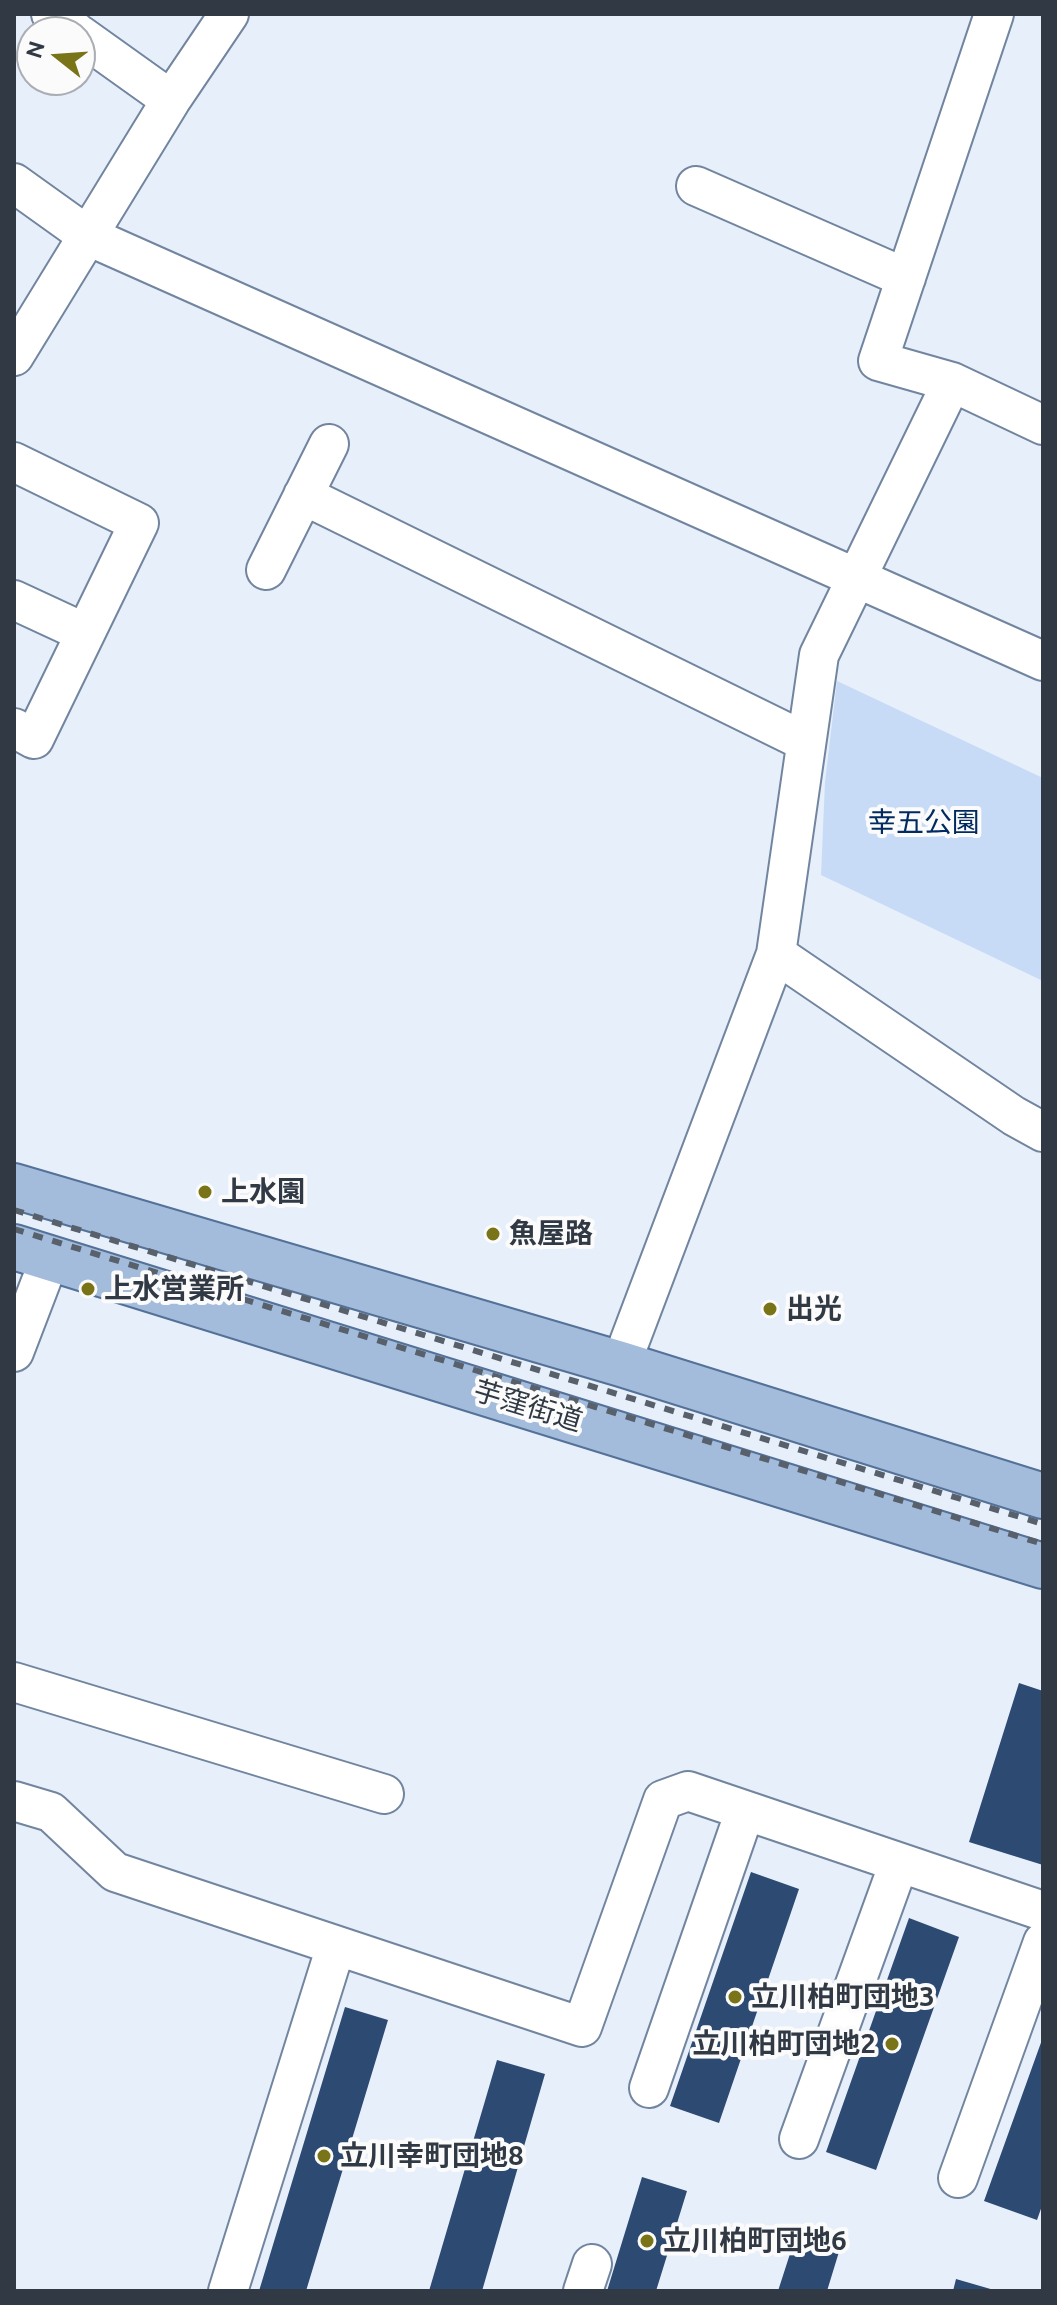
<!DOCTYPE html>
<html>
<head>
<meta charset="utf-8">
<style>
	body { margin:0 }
	#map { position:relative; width:1057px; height:2305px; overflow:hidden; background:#e7effb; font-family:Ubuntu,sans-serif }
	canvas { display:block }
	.frame { position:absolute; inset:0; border:16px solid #303944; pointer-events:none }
	.north { position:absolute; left:16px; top:16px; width:80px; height:80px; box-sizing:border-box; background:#fbfbfb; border:2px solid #aaadb2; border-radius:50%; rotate:287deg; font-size:22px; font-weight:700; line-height:32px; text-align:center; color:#303944 }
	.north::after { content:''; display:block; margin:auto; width:28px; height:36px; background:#797417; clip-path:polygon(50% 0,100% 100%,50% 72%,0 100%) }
</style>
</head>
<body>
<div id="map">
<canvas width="1057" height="2305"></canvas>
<div class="frame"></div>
<div class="north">N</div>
</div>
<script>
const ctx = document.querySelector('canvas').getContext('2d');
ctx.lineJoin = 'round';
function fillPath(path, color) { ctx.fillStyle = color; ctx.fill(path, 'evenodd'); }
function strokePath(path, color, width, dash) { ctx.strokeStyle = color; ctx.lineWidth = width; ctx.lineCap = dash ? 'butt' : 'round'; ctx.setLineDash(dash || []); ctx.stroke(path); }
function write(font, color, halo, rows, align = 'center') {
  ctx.font = font + ' Ubuntu,"Noto Sans JP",sans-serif'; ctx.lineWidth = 8; ctx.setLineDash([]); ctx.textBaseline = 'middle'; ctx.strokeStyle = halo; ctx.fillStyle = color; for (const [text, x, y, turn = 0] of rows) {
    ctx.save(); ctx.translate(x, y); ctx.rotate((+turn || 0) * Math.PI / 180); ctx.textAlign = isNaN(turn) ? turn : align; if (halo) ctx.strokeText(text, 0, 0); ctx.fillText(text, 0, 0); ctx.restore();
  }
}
fillPath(new Path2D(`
	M 837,681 L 1043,778 L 1043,981 L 821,875 L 825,782 Z`), '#c7dbf6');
fillPath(new Path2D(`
	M 1019,1683 L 1043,1691 L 1043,1865 L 969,1842 Z
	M 751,1872 L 799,1889 L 719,2123 L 670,2106 Z
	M 909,1918 L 959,1937 L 876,2170 L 826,2152 Z
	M 345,2007 L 388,2020 L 306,2291 L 259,2291 Z
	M 1043,2037 L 1043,2203 L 1037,2220 L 984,2201 Z
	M 497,2060 L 545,2074 L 482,2291 L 429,2291 Z
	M 642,2177 L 687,2191 L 656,2291 L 607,2291 Z
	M 798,2229 L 842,2242 L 827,2291 L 778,2291 Z
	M 956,2279 L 994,2290 L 993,2291 L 953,2291 Z`), '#2c4a72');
const minor = new Path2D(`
	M 51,14 L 76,32
	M 994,14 L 878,361 L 952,382 L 1043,425
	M 80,35 L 171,100
	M 14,183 L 88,236 L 1043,661
	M 696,186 L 906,278
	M 14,356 L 171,100 L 229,14
	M 14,462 L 139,523 L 34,739 L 14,728
	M 303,495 L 804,741
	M 266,570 L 329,444
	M 14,600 L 83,632
	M 776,954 L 1014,1116 L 1043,1132
	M 14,1352 L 50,1258
	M 621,1364 L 776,954 L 819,655 L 952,382
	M 14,1682 L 384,1794
	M 14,1801 L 51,1812 L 115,1872 L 582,2027 L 663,1800 L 688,1791 L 1043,1911
	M 649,2088 L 745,1811
	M 799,2139 L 899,1863
	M 958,2178 L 1043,1942
	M 228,2291 L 336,1946
	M 583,2291 L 592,2264`);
const major = new Path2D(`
	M 14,1186 L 621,1364 L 1043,1496
	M 14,1247 L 1043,1566`);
strokePath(minor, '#72859f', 42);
strokePath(major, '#547198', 48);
strokePath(minor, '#fff', 38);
strokePath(major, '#a4bcdc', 44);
strokePath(new Path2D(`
	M 14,1210 L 1043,1524
	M 14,1229 L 1043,1544`), '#57606b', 6, [10, 10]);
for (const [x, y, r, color] of [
	[205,1192,8,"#797417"],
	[493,1234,8,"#797417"],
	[88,1289,8,"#797417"],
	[770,1309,8,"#797417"],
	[735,1997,8,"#797417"],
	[892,2044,8,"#797417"],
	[324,2156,8,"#797417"],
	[647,2241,8,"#797417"]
]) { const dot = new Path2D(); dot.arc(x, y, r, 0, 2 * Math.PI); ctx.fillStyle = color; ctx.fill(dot); strokePath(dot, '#fbfbfb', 3); }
write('28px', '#002a60', '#fbfbfb', [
	["幸五公園",924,823]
]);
write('bold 28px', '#303944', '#fbfbfb', [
	["上水園",221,1192],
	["魚屋路",509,1234],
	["上水営業所",104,1289],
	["出光",786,1309],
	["立川柏町団地3",751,1997],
	["立川柏町団地2",876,2044,"right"],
	["立川幸町団地8",340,2156],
	["立川柏町団地6",663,2241]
], 'left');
write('28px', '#303944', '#fbfbfb', [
	["芋窪街道",528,1406,17]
]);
</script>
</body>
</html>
